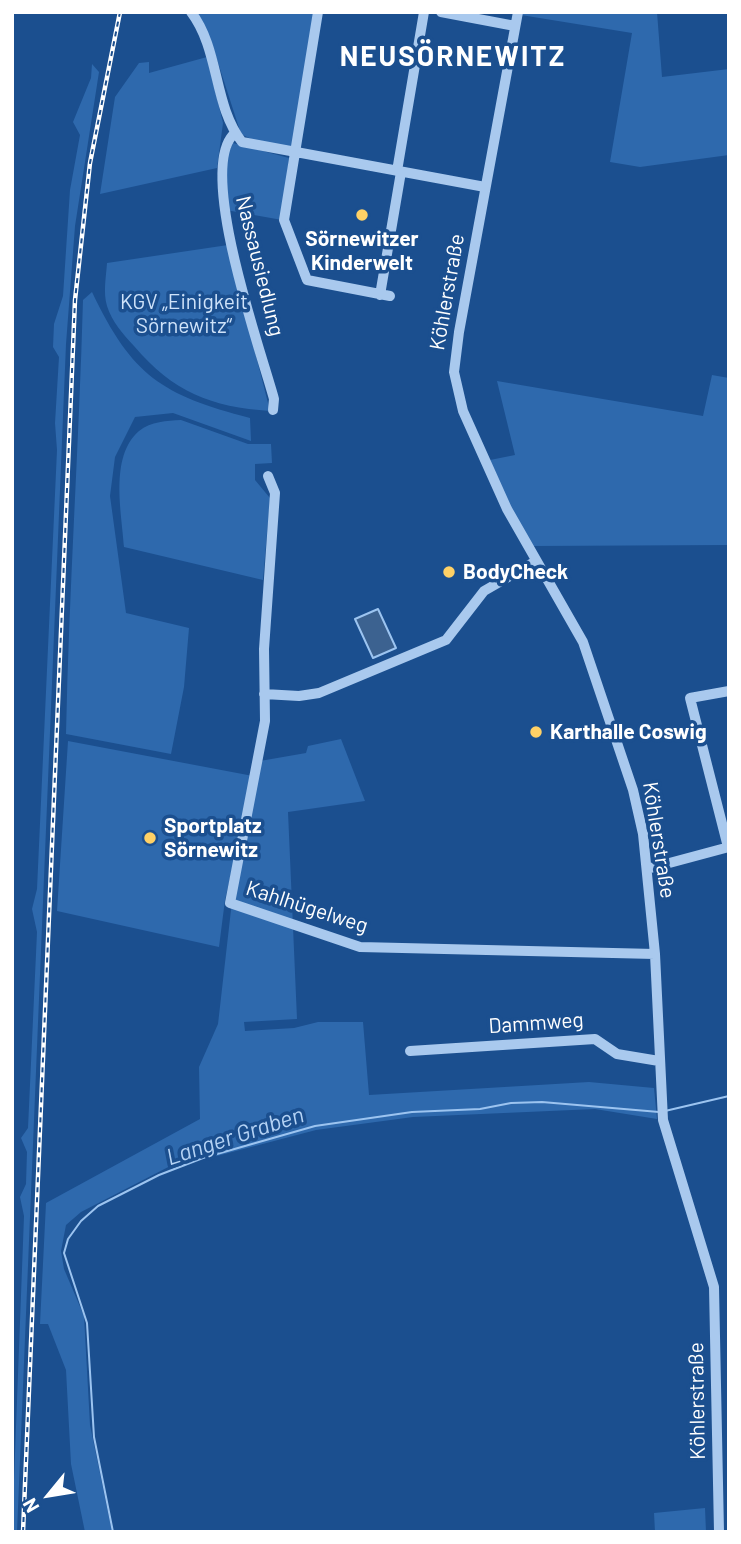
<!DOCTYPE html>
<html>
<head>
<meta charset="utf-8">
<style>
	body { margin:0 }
	#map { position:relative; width:741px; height:1544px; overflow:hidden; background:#1b4f8f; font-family:Barlow,sans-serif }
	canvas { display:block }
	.frame { position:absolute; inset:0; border:14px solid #fff; pointer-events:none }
	.north { position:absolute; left:14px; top:1460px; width:70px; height:70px; -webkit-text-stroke:5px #1b4f8f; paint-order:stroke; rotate:240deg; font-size:19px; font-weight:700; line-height:28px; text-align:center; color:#fff }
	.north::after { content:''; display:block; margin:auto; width:24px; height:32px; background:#fff; clip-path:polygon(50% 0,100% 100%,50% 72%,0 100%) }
</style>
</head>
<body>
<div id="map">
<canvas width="741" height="1544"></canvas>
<div class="frame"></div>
<div class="north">N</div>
</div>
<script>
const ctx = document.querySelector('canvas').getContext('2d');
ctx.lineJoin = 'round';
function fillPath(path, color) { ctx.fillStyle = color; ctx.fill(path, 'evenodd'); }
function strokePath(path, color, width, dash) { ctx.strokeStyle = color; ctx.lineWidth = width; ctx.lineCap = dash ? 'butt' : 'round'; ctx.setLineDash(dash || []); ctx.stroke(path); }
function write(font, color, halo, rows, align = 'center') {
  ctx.font = font + ' Barlow,sans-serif'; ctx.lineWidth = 7; ctx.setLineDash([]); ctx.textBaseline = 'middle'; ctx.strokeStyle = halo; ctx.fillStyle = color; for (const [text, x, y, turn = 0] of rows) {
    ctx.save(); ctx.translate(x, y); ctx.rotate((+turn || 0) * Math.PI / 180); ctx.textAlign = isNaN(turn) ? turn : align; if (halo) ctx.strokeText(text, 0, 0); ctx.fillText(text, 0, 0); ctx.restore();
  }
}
fillPath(new Path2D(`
	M 195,12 L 316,12 L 292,147 L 253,140 L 241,134 L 211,41 Z
	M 522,12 L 657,12 L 662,77 L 729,69 L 729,155 L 640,167 L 610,162 L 632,33 L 521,15 Z
	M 207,57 L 223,123 L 217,168 L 100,194 L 115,97 L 139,63 L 149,62 L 149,73 Z
	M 92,64 L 99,72 L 75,226 L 66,344 L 17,1532 L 12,1532 L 24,1216 L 20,1197 L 26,1184 L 27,1152 L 21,1138 L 28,1128 L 37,932 L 32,909 L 37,889 L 57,450 L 55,423 L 59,357 L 53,347 L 54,324 L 63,296 L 70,190 L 80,135 L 73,122 L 91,78 Z
	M 233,143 L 289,158 L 282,220 L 226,210 L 224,163 Z
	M 228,245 L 270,411 C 211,407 173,392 134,346 C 123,334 112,322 107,306 C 103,292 106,278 107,263 Z
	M 92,292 C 132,376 162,395 250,418 L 251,441 L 173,413 L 135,417 L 115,457 L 110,496 L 126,613 L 189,628 L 184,687 L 171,754 L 66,734 C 69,589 79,445 83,300 Z
	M 712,375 L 729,378 L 729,545 L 532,546 L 507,500 L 490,460 L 515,455 L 497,381 L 703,416 Z
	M 181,420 L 248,444 L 271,444 L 272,463 L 255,464 L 255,480 L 270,498 L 263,580 L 124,547 C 122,513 109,457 139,431 C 151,421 167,421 181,420 Z
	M 341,739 L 365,801 L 288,812 L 297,1019 L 244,1022 L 245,1031 L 294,1028 L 318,1022 L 363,1022 L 369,1095 L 589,1082 L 654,1088 L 657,1119 L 595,1109 L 413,1117 L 316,1130 L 213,1157 L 209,1146 L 81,1212 L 66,1225 L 61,1251 L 64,1269 L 84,1316 L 90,1425 L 112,1532 L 85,1532 L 71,1464 L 66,1370 L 48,1324 L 40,1324 L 46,1203 L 200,1119 L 199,1067 L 218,1024 L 231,910 L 260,761 L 306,753 L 308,746 Z
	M 68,741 L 253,776 L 225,900 L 219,947 L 57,911 Z
	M 705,1508 L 706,1532 L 655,1532 L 654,1513 Z`), '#2e69ad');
const water = new Path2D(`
	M 378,609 L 396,648 L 373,658 L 355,619 Z`);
fillPath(water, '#3c6290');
strokePath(water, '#9cc4f0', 2);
strokePath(new Path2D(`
	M 665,1111 L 729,1096
	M 113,1532 L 94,1437 L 87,1323 L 64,1253 L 68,1239 L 81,1221 L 98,1206 L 159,1175 L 203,1158 L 315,1126 L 412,1112 L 480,1109 L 511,1103 L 542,1102 L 659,1112`), '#9cc4f0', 2);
strokePath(new Path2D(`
	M 191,12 C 220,50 213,105 242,142 L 485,187
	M 318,12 L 284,220 L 307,280 L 390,296
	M 441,12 L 515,26
	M 518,12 L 459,332 L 454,372 L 463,411 L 507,509 L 583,642 L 633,790 L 643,834 L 655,954 L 663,1120 L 714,1287 L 719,1532
	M 235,133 C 195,166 261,351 274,399 L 273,410
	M 397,171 L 424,12
	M 380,295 L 401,172
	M 268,476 L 275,493 L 264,649 L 265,721 L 230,903 L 360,947 L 655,954
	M 264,694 L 299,696 L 319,693 L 446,640 L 484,591 L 536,561
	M 728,847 L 690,698 L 729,691
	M 647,869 L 729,847
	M 410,1051 L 595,1039 L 617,1054 L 659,1061`), '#a9c9ee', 10);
const rail = new Path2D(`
	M 23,1532 L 75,300 L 90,163 L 120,12`);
strokePath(rail, '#fff', 4.5);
strokePath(rail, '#1b4f8f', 2, [5]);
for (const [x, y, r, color] of [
	[362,215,7,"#ffd166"],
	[449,572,7,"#ffd166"],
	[536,732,7,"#ffd166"],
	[150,838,7,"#ffd166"]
]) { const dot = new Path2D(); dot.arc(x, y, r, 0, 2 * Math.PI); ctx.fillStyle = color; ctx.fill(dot); strokePath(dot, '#1b4f8f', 2.5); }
write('bold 21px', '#fff', '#1b4f8f', [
	["Sörnewitzer",362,239,"center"],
	["Kinderwelt",362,263,"center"],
	["BodyCheck",463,572],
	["Karthalle Coswig",550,732],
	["Sportplatz",164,826],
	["Sörnewitz",164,850]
], 'left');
write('21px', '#fff', '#1b4f8f', [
	["Nassausiedlung",260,266,76],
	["Köhlerstraße",447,292,-80],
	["Köhlerstraße",659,840,81],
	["Kahlhügelweg",307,907,18],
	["Dammweg",536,1023,-4],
	["Köhlerstraße",697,1401,-91]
]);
write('21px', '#cfe3fa', '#1b4f8f', [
	["KGV „Einigkeit",184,302],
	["Sörnewitz“",184,326]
]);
write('italic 23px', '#b5d3f5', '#1b4f8f', [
	["Langer Graben",235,1136,-18]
]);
ctx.letterSpacing = '2px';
write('bold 28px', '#fff', '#1b4f8f', [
	["NEUSÖRNEWITZ",453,57]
]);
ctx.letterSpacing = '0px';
</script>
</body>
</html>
